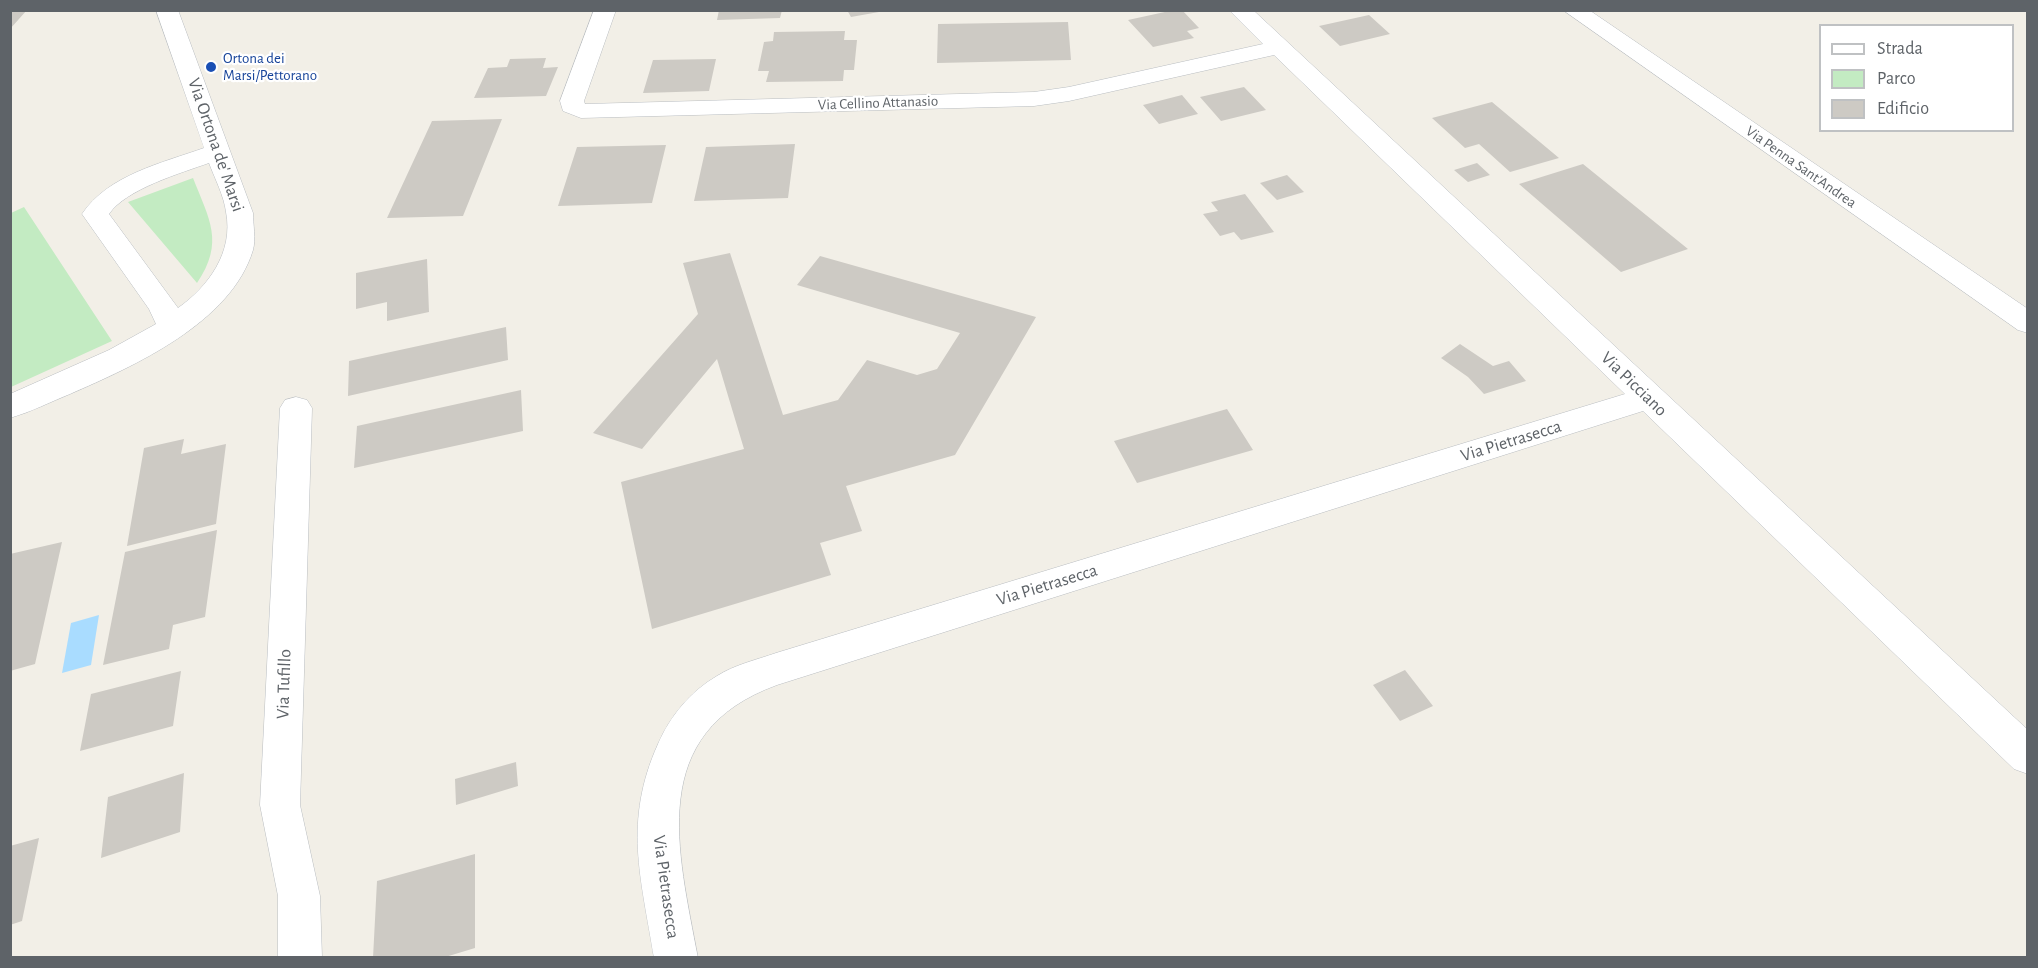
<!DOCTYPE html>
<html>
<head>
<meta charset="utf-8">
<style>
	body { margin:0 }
	#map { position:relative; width:2038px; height:968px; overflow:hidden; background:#f2efe7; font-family:"Alegreya Sans",sans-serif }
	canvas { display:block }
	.frame { position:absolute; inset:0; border:12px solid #5e6368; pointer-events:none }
	.legend { position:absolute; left:1819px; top:24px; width:195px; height:108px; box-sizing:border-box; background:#fff; border:2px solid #bfc1c3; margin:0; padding:8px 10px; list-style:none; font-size:18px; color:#5e6368 }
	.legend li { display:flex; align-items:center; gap:12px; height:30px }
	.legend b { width:30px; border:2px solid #bfc1c3 }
</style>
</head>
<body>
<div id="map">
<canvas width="2038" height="968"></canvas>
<div class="frame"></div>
<ul class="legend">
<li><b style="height:8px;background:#fff"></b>Strada</li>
<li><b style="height:16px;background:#c3ebc2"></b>Parco</li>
<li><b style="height:16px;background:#cdcac4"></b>Edificio</li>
</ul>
</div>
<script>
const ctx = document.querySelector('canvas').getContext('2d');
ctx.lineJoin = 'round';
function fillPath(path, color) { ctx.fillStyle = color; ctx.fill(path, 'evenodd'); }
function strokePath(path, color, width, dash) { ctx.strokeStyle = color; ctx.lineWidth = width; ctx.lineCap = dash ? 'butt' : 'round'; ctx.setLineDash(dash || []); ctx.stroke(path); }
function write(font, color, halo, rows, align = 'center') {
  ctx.font = font + ' "Alegreya Sans",sans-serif'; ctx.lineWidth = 4.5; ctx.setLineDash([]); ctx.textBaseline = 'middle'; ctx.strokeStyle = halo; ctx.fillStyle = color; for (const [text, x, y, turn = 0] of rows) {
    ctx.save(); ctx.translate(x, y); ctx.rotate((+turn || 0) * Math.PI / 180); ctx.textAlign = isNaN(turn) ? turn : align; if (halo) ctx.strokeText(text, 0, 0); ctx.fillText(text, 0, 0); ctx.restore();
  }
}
fillPath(new Path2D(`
	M 193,178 C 209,219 225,242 197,283 L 128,202 Z
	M 24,207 L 112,341 L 11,387 L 11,213 Z`), '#c3ebc2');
fillPath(new Path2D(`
	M 99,615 L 91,665 L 62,673 L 71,623 Z`), '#a9dcff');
fillPath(new Path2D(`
	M 10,10 L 27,10 L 10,29 Z
	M 719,10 L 782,10 L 780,18 L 717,20 Z
	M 847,10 L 879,10 L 879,12 L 851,17 Z
	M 1174,10 L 1182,10 L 1199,28 L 1187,31 L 1194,38 L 1153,47 L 1128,20 Z
	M 1369,15 L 1390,34 L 1340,46 L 1319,26 Z
	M 1068,22 L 1071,60 L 937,63 L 938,24 Z
	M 845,31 L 844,40 L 857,40 L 854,70 L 844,70 L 843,81 L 766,82 L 769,71 L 758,71 L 764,42 L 773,41 L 774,32 Z
	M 546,58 L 543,68 L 558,67 L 546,96 L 474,98 L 488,68 L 507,67 L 510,59 Z
	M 716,59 L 709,91 L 643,93 L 653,60 Z
	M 1244,87 L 1266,110 L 1221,121 L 1200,97 Z
	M 1182,95 L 1198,114 L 1159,124 L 1143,105 Z
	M 1492,102 L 1559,158 L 1510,172 L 1479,144 L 1465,148 L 1432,118 Z
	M 502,119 L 463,216 L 387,218 L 432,121 Z
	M 795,144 L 788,198 L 694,201 L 706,147 Z
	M 666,145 L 652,203 L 558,206 L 577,147 Z
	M 1477,163 L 1490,175 L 1468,182 L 1454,170 Z
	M 1583,164 L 1688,249 L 1621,272 L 1519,184 Z
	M 1287,175 L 1304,192 L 1277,200 L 1260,183 Z
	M 1245,194 L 1274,232 L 1241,240 L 1234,232 L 1220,236 L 1203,214 L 1218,211 L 1211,202 Z
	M 730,253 L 783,415 L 838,400 L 867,360 L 917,375 L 937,369 L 960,333 L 797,285 L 820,256 L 1036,317 L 955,455 L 846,486 L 862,531 L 820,543 L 831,575 L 652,629 L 621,482 L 744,449 L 717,359 L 642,449 L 593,433 L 698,314 L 683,263 Z
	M 427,259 L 429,312 L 387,321 L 387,302 L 356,309 L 356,273 Z
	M 506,327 L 508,360 L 348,396 L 349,361 Z
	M 1460,344 L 1493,366 L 1509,361 L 1526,381 L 1484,394 L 1468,377 L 1441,358 Z
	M 521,390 L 523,431 L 354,468 L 357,426 Z
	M 1227,409 L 1253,450 L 1137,483 L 1114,441 Z
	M 184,439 L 181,454 L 226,444 L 216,524 L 127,546 L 144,448 Z
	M 217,530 L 205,617 L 173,625 L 169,649 L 103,665 L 125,552 Z
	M 62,542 L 35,664 L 10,671 L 10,554 Z
	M 1405,670 L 1433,706 L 1400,721 L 1373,685 Z
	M 181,671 L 173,726 L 80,751 L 91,694 Z
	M 516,762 L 518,786 L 456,805 L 455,779 Z
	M 184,773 L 180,832 L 101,858 L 108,797 Z
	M 39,838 L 22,921 L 10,925 L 10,846 Z
	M 475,854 L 475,948 L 442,958 L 373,958 L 377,881 Z`), '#cdcac4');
const minor = new Path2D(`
	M 156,10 L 178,10 L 253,213 C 253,224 256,239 253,250 C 231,323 134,366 70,394 C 50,402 31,412 10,418 L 10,394 L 109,350 L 156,324 L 149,309 L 82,214 C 108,175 162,163 204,148 ZM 209,163 C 215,179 224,196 226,212 C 234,252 208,287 178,308 L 109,214 C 126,189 181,173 209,163 Z
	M 594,10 L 616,10 L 584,101 L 585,104 L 1034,92 L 1069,87 L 1263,44 L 1229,10 L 1253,10 L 2028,730 L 2028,774 L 2014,769 L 1643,411 L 777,685 C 645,733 678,850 698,958 L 654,958 C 641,877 623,822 658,744 C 670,716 691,691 717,676 C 734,665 756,660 776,653 L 1625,394 L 1274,55 L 1069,101 L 1034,106 L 581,118 L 563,111 L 560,101 Z
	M 1563,10 L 1589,10 L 2028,309 L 2028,333 L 2018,330 Z
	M 296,397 L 307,400 L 312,408 L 300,805 L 320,896 L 322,958 L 278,958 L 278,896 L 260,805 L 280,408 L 285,400 Z`);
strokePath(minor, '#b9bdc1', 1);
fillPath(minor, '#fff');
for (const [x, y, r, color] of [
	[211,67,6,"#1a4fb4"]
]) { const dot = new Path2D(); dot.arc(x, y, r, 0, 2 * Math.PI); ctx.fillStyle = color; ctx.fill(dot); strokePath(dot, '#fff', 2); }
write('15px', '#164399', '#fff', [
	["Ortona dei",223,58],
	["Marsi/Pettorano",223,75]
], 'left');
write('15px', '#5e6368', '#fff', [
	["Via Cellino Attanasio",878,103,-2],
	["Via Penna Sant'Andrea",1801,167,35]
]);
write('18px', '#5e6368', '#fff', [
	["Via Ortona de' Marsi",216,145,71],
	["Via Picciano",1634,384,44],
	["Via Pietrasecca",1511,441,-17],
	["Via Pietrasecca",1047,585,-17],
	["Via Tufillo",284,684,-88],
	["Via Pietrasecca",666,887,82]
]);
</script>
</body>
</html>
